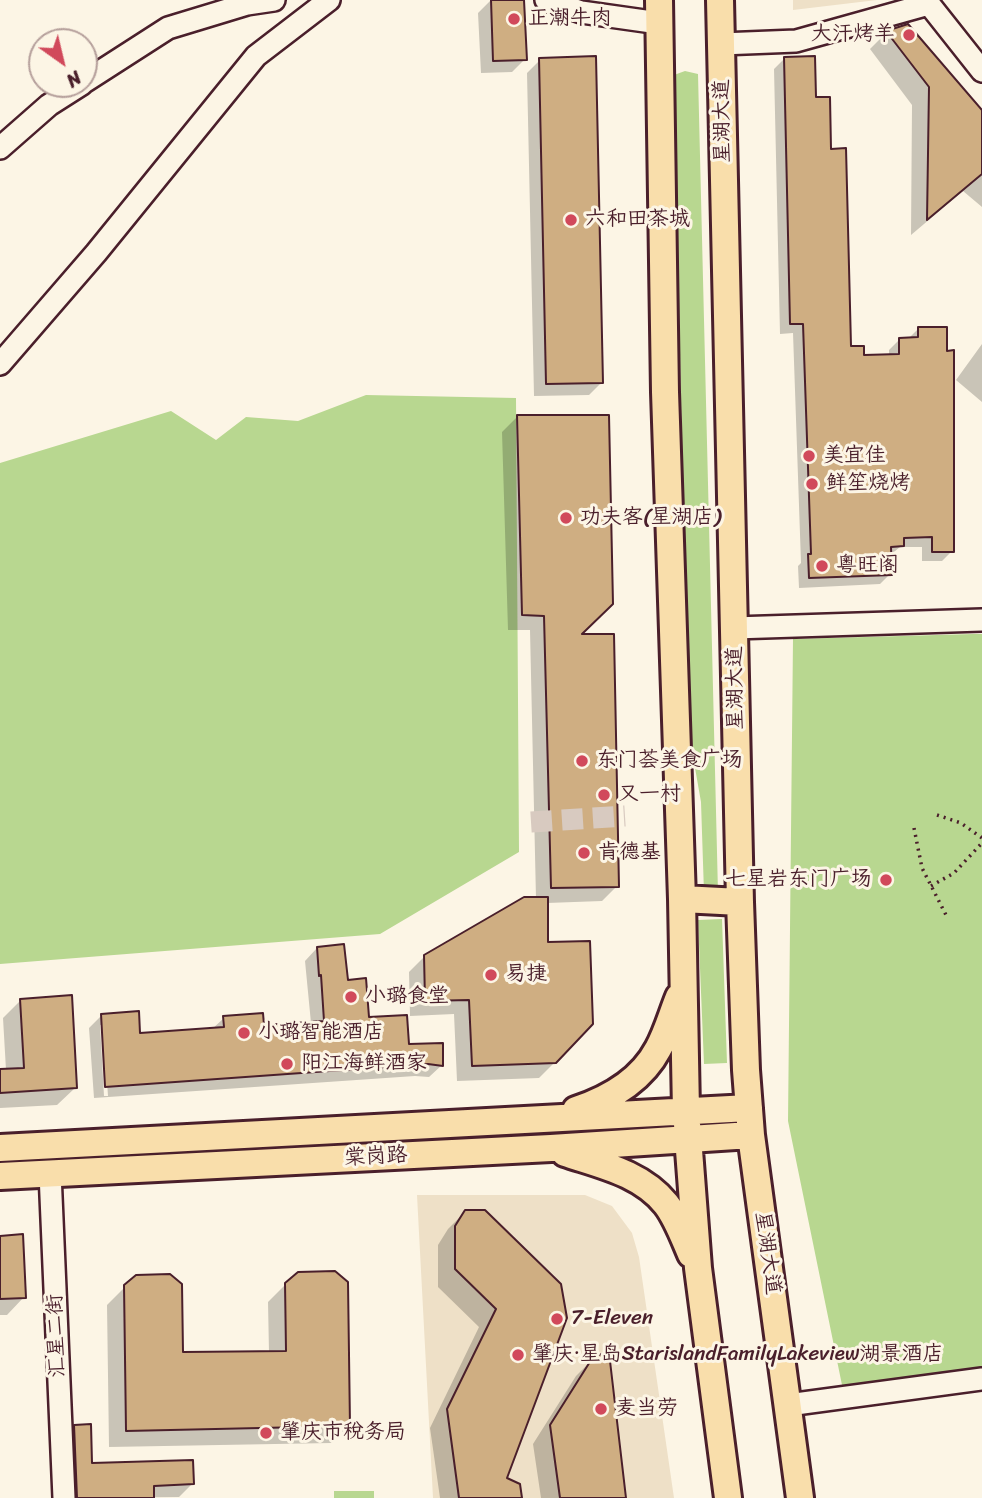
<!DOCTYPE html>
<html>
<head>
<meta charset="utf-8">
<style>
	body { margin:0 }
	#map { position:relative; width:982px; height:1498px; overflow:hidden; background:#fcf5e5; font-family:Sriracha,sans-serif }
	canvas { display:block }
	.north { position:absolute; left:28px; top:28px; width:70px; height:70px; box-sizing:border-box; background:#fcf5e5; border:2px solid #b59f9b; border-radius:50%; rotate:146deg; font-size:19px; font-weight:700; line-height:28px; text-align:center; color:#4a1f2b }
	.north::after { content:''; display:block; margin:auto; width:24px; height:32px; background:#d1495b; clip-path:polygon(50% 0,100% 100%,50% 72%,0 100%) }
</style>
</head>
<body>
<div id="map">
<canvas width="982" height="1498"></canvas>
<div class="north">N</div>
</div>
<script>
const ctx = document.querySelector('canvas').getContext('2d');
ctx.lineJoin = 'round';
function fillPath(path, color) { ctx.fillStyle = color; ctx.fill(path, 'evenodd'); }
function strokePath(path, color, width, dash) { ctx.strokeStyle = color; ctx.lineWidth = width; ctx.lineCap = dash ? 'butt' : 'round'; ctx.setLineDash(dash || []); ctx.stroke(path); }
function write(font, color, halo, rows, align = 'center') {
  ctx.font = font + ' Sriracha,"LXGW WenKai TC",sans-serif'; ctx.lineWidth = 6; ctx.setLineDash([]); ctx.textBaseline = 'middle'; ctx.strokeStyle = halo; ctx.fillStyle = color; for (const [text, x, y, turn = 0] of rows) {
    ctx.save(); ctx.translate(x, y); ctx.rotate((+turn || 0) * Math.PI / 180); ctx.textAlign = isNaN(turn) ? turn : align; if (halo) ctx.strokeText(text, 0, 0); ctx.fillText(text, 0, 0); ctx.restore();
  }
}
fillPath(new Path2D(`
	M 793,0 L 877,0 L 793,10 Z
	M 417,1195 L 585,1195 L 612,1206 L 632,1233 L 639,1257 L 674,1498 L 433,1498 Z`), '#eee0c7');
fillPath(new Path2D(`
	M 685,71 L 698,74 L 718,893 L 704,893 L 701,802 L 688,728 L 674,75 Z
	M 366,395 L 516,398 L 519,852 L 380,934 L 0,964 L 0,463 L 171,411 L 216,440 L 246,417 L 298,421 Z
	M 973,634 L 982,634 L 982,1370 L 842,1385 L 788,1121 L 793,639 Z
	M 722,919 L 727,1063 L 704,1064 L 698,920 Z
	M 334,1491 L 374,1491 L 374,1498 L 334,1498 Z`), '#b8d790');
fillPath(new Path2D(`
	M 491,0 L 523,0 L 525,59 L 512,72 L 481,73 L 478,13 Z
	M 889,30 L 982,113 L 982,207 L 963,191 L 911,235 L 912,105 L 870,49 Z
	M 784,59 L 814,99 L 829,151 L 850,348 L 862,357 L 889,356 L 889,350 L 899,340 L 908,339 L 918,329 L 952,551 L 942,561 L 922,561 L 922,547 L 900,547 L 889,556 L 890,574 L 880,584 L 799,588 L 798,566 L 801,563 L 793,333 L 780,334 L 774,69 Z
	M 540,60 L 602,382 L 589,395 L 534,396 L 527,73 Z
	M 982,344 L 982,402 L 956,380 Z
	M 517,417 L 578,636 L 617,886 L 602,901 L 547,903 L 547,944 L 555,1062 L 539,1078 L 457,1081 L 454,1014 L 410,1016 L 409,972 L 425,956 L 536,899 L 530,630 L 508,630 L 502,432 Z
	M 317,948 L 346,982 L 367,1019 L 408,1046 L 442,1065 L 429,1077 L 415,1076 L 94,1098 L 89,1028 L 101,1016 L 139,1035 L 211,1030 L 224,1018 L 262,1027 L 311,1023 L 305,961 ZM 100,1025 L 103,1025 L 108,1096 L 104,1096 Z
	M 21,1000 L 75,1088 L 57,1105 L 0,1108 L 0,1071 L 6,1070 L 3,1018 Z
	M 466,1211 L 560,1284 L 505,1479 L 520,1498 L 440,1498 L 430,1428 L 479,1327 L 438,1287 L 438,1245 L 448,1229 Z
	M 0,1237 L 24,1297 L 7,1315 L 0,1315 Z
	M 286,1284 L 348,1426 L 331,1443 L 109,1447 L 107,1305 L 125,1287 L 182,1354 L 269,1353 L 268,1302 Z
	M 594,1358 L 624,1498 L 541,1498 L 533,1444 L 576,1376 Z
	M 75,1427 L 90,1465 L 192,1484 L 179,1497 L 63,1498 L 62,1440 Z`), '#0003');
const building = new Path2D(`
	M 491,0 L 524,0 L 527,60 L 493,61 Z
	M 908,24 L 982,110 L 982,174 L 927,220 L 929,87 L 886,31 Z
	M 596,56 L 603,383 L 546,384 L 539,58 Z
	M 815,56 L 816,97 L 830,97 L 831,149 L 846,148 L 851,346 L 864,346 L 864,355 L 899,354 L 899,338 L 918,337 L 918,327 L 947,327 L 947,351 L 954,350 L 954,552 L 932,552 L 932,537 L 904,538 L 904,546 L 891,547 L 892,575 L 809,578 L 808,554 L 811,554 L 803,324 L 790,324 L 784,57 Z
	M 517,415 L 609,415 L 613,604 L 582,634 L 614,634 L 619,887 L 551,888 L 544,616 L 522,615 Z
	M 524,897 L 548,897 L 548,942 L 590,941 L 593,1024 L 556,1063 L 472,1066 L 469,1000 L 425,1001 L 424,955 Z
	M 344,944 L 348,980 L 366,978 L 369,1017 L 407,1015 L 409,1044 L 443,1043 L 443,1066 L 428,1064 L 105,1087 L 101,1014 L 139,1011 L 140,1033 L 224,1027 L 223,1016 L 263,1013 L 264,1025 L 324,1021 L 321,975 L 319,976 L 317,947 Z
	M 72,995 L 77,1088 L 0,1093 L 0,1069 L 24,1068 L 20,999 Z
	M 465,1210 L 485,1210 L 561,1284 L 567,1318 L 507,1478 L 520,1484 L 522,1498 L 459,1498 L 447,1409 L 496,1309 L 455,1269 L 455,1226 Z
	M 23,1234 L 26,1298 L 0,1299 L 0,1236 Z
	M 335,1271 L 348,1282 L 350,1426 L 126,1431 L 124,1285 L 136,1275 L 170,1274 L 182,1284 L 183,1352 L 286,1351 L 285,1283 L 298,1272 Z
	M 602,1354 L 610,1361 L 626,1498 L 560,1498 L 550,1425 L 593,1357 Z
	M 91,1424 L 92,1463 L 193,1460 L 194,1484 L 154,1486 L 154,1498 L 77,1498 L 74,1425 Z`);
fillPath(building, '#cfae82');
strokePath(building, '#4a1f2b', 2);
strokePath(new Path2D(`
	M 531,822 L 625,816`), '#d8cac0', 21, [21, 10]);
const minor = new Path2D(`
	M 546,0 L 581,12 L 659,23
	M 721,44 L 796,41 L 929,4 L 982,71
	M 84,82 L 168,28 L 247,4 L 274,0
	M 0,148 L 49,105 L 82,84
	M 0,364 L 96,253 L 256,56 L 329,0
	M 734,628 L 982,620
	M 50,1173 L 64,1498
	M 788,1405 L 982,1379`);
const major = new Path2D(`
	M 659,0 L 665,392 L 682,899 L 686,1111 L 698,1268 L 728,1498
	M 720,0 L 740,902 L 746,1070 L 751,1135 L 800,1498
	M 682,899 L 740,902
	M 576,1110 C 609,1099 641,1081 658,1049 C 667,1033 672,1014 679,997
	M 0,1148 L 749,1108
	M 565,1153 C 601,1165 641,1173 666,1204 C 677,1218 684,1238 691,1254
	M 0,1176 L 551,1148 L 751,1135`);
strokePath(minor, '#4a1f2b', 26);
strokePath(major, '#4a1f2b', 32);
strokePath(new Path2D(`
	M 937,815 L 961,823 L 982,838
	M 914,828 L 922,868 L 946,915
	M 931,886 L 954,873 L 982,843`), '#4a1f2b', 3.5, [2, 5]);
strokePath(minor, '#fcf5e5', 21);
strokePath(major, '#f9deab', 26);
for (const [x, y, r, color] of [
	[514,19,7,"#d1495b"],
	[909,35,7,"#d1495b"],
	[571,220,7,"#d1495b"],
	[809,456,7,"#d1495b"],
	[812,484,7,"#d1495b"],
	[566,518,7,"#d1495b"],
	[822,566,7,"#d1495b"],
	[582,761,7,"#d1495b"],
	[604,795,7,"#d1495b"],
	[584,853,7,"#d1495b"],
	[886,880,7,"#d1495b"],
	[491,975,7,"#d1495b"],
	[351,997,7,"#d1495b"],
	[244,1033,7,"#d1495b"],
	[287,1064,7,"#d1495b"],
	[557,1319,7,"#d1495b"],
	[518,1355,7,"#d1495b"],
	[601,1409,7,"#d1495b"],
	[266,1433,7,"#d1495b"]
]) { const dot = new Path2D(); dot.arc(x, y, r, 0, 2 * Math.PI); ctx.fillStyle = color; ctx.fill(dot); strokePath(dot, '#fcf5e5', 2.5); }
write('21px', '#4a1f2b', '#fcf5e5', [
	["正潮牛肉",528,19],
	["大汗烤羊",895,35,"right"],
	["六和田茶城",585,220],
	["美宜佳",823,456],
	["鲜笙烧烤",826,484],
	["功夫客(星湖店)",580,518],
	["粤旺阁",836,566],
	["东门荟美食广场",596,761],
	["又一村",618,795],
	["肯德基",598,853],
	["七星岩东门广场",872,880,"right"],
	["易捷",505,975],
	["小璐食堂",365,997],
	["小璐智能酒店",258,1033],
	["阳江海鲜酒家",301,1064],
	["7-Eleven",571,1319],
	["肇庆·星岛StarislandFamilyLakeview湖景酒店",532,1355],
	["麦当劳",615,1409],
	["肇庆市税务局",280,1433]
], 'left');
write('21px', '#4a1f2b', '#fcf5e5', [
	["星湖大道",723,121,-91],
	["星湖大道",736,688,-91],
	["棠岗路",376,1157,-3],
	["星湖大道",767,1253,82],
	["汇星二街",57,1336,-92]
]);
</script>
</body>
</html>
